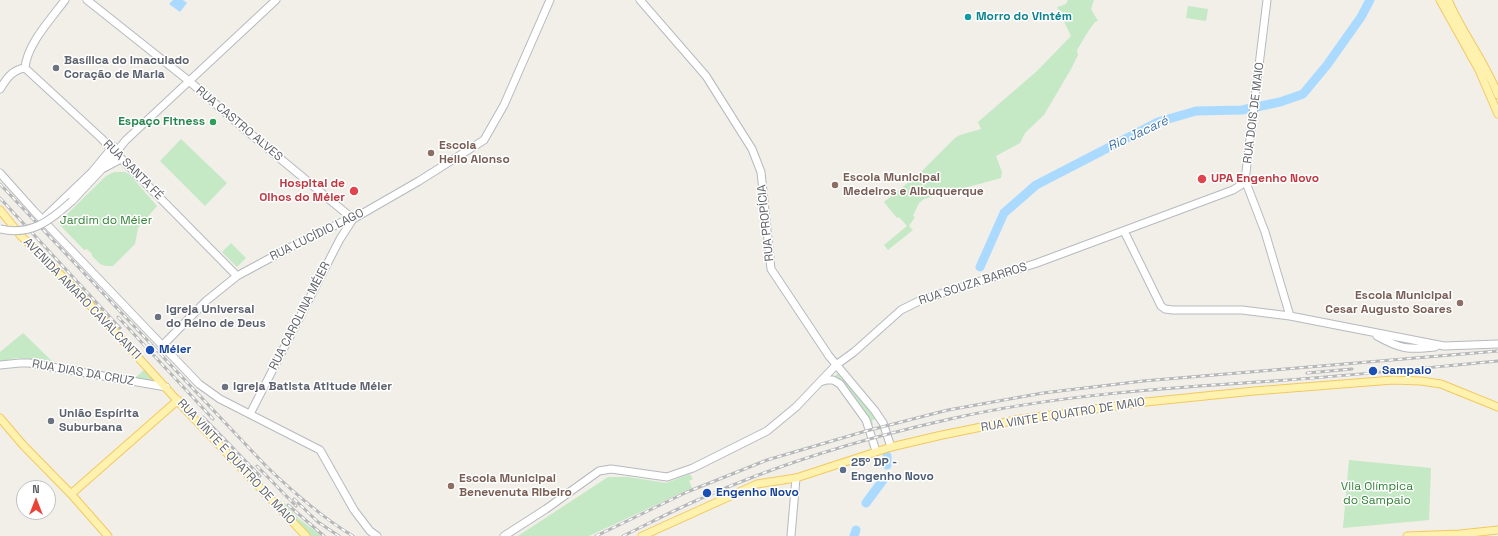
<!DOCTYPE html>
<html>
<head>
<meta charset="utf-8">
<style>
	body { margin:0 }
	#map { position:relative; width:1498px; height:536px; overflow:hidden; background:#f1efe8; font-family:"Space Grotesk",sans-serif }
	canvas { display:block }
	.north { position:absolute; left:16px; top:480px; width:40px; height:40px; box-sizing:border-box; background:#fff; border:1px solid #bfc1c3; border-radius:50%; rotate:0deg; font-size:11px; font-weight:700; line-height:16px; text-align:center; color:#5f6368 }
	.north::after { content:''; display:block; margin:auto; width:14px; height:18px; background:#ea4335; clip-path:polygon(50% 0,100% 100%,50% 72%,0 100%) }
</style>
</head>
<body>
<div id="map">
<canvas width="1498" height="536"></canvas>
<div class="north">N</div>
</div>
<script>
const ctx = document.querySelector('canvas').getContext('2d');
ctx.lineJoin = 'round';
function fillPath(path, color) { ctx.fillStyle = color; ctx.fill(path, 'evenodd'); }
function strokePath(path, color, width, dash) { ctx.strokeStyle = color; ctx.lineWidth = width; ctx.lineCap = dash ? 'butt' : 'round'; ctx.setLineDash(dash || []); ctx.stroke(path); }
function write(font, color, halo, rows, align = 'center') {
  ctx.font = font + ' "Space Grotesk",sans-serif'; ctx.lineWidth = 3; ctx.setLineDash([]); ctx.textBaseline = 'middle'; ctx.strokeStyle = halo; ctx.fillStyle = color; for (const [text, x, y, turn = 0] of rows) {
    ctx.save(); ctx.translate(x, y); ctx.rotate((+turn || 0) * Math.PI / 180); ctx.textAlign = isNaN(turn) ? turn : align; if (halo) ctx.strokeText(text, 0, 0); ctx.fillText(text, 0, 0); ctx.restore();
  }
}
fillPath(new Path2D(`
	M 1068,0 L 1094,0 L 1091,9 L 1098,21 L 1095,22 L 1089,30 L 1077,50 L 1078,55 L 1071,69 L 1044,115 L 1025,133 L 1020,143 L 996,156 L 1002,172 L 1001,178 L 924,199 L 919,203 L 913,216 L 915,217 L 909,226 L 913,230 L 888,250 L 884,245 L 907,226 L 899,217 L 897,218 L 884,202 L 920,173 L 955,138 L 960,135 L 981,129 L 978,122 L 1037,71 L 1071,36 L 1057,7 L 1066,4 Z
	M 1188,6 L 1208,9 L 1206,21 L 1186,18 Z
	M 181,139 L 227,183 L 205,206 L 160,161 Z
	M 114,172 L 125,172 L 130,175 L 157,206 L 138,228 L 135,244 L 113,266 L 106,266 L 100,264 L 92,256 L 92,254 L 87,249 L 84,250 L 58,223 L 106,176 Z
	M 231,243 L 246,258 L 237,267 L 222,252 Z
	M 23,333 L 54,363 L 45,360 L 16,358 L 0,362 L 0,352 Z
	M 144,370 L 154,380 L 153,382 L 135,380 L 135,378 Z
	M 838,373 L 846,380 L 877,419 L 872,420 L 873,426 L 862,407 L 841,381 L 835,376 Z
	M 1349,460 L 1431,468 L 1429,520 L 1343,528 Z
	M 690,474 L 693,479 L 689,481 L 692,488 L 589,536 L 518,536 L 608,477 L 628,477 L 666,483 Z
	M 278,500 L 284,503 L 299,519 L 322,536 L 311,536 Z`), '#c5e8c5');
fillPath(new Path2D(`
	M 173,0 L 183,0 L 187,3 L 180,12 L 169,4 Z`), '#aadaff');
strokePath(new Path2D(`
	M 980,267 L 1004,213 L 1036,185 L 1158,122 L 1196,111 L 1242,110 L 1280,102 L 1303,94 L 1327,65 L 1361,17 L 1370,0
	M 887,456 L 887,465
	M 866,503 L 883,480
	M 854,536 L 856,530`), '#aadaff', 9);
const secondary = new Path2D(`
	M 87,0 L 189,81 L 241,126 L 353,219
	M 640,0 L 706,76 L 752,149 L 761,172 L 771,269 L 829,356 L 875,411 L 883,423 L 891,447
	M 1267,0 L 1245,180 L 1265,232 L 1290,316
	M 25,68 L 101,138 L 237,276
	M 25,68 C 27,44 51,19 65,0
	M 0,89 C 7,78 12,70 25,68
	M 104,168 L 121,159
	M 0,173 L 34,211 L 199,384 L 220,399 L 320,450 L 354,510 L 370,531 L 377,536
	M 72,201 L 102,169 L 126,140 L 276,0
	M 43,219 L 92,172 L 111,149 L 114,147
	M 1124,231 L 1161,306 L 1165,309 L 1173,310 L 1242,310 L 1290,316 L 1444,346 L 1498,344
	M 1377,336 C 1400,349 1408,350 1435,347
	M 162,346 L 206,301 L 237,276 L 289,248 L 342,222 L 353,219 L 419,181 L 484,140 L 504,105 L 550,0
	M 0,365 L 20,363 L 29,363 L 166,387
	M 820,382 L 827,380 L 833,380 L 840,384 L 866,420 L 876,451
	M 250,414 L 340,239 L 353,219
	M 504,536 L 546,509 L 599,471 L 611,469 L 667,477 L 693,468 L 767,431 L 796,407 L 836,365 L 854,352 L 901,310 L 921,300 L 1037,263 L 1233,190 L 1241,185 L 1245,180
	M 791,536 L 796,478`);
const primary = new Path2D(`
	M 1440,0 L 1479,70 L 1498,114
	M 1448,0 C 1462,33 1485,61 1498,95
	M 0,210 L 21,236 L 48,262 L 95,310 L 185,409 L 306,536
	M 0,418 L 23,445 L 71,494 L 108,536
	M 71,494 L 178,400
	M 642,536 L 757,484 L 796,478 L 891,447 L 942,435 L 1021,419 L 1146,402 L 1254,391 L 1393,380 L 1421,381 L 1441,384 L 1498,407
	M 1407,536 L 1460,534 L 1498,530`);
strokePath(secondary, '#b6babf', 9);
strokePath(primary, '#f2c960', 9);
strokePath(secondary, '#fff', 7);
strokePath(primary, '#fff2af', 7);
const rail = new Path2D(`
	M 0,184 L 266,466 C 293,492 321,517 353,536
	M 0,198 L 120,328
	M 118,317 L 213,419
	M 1307,373 L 1352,369
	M 203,417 L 260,476
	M 257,466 L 296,506
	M 294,499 L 318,522 L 339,536
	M 288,505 L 324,536
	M 596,536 L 687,492 L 767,460 L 866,431 L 948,410 L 1043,393 L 1143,381 L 1498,351
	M 623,536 C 648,524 674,510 700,499 C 780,463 865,438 950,419 C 1056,395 1164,388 1273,381 C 1348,376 1423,368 1498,361`);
strokePath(rail, '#b6b7b8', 3);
strokePath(rail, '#fff', 1.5, [4.5]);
const secondaryBridge = new Path2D(`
	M 0,229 C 31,236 50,221 72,201`);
strokePath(secondaryBridge, '#b6babf', 9, []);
strokePath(secondaryBridge, '#fff', 7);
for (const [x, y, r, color] of [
	[968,17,4,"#0f9aa8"],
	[56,68,4,"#6b7280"],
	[213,122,4,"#2e9e5b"],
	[431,153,4,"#8d6e63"],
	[1202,179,5,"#e0444e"],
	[835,185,4,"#8d6e63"],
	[354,191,5,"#e0444e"],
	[1460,303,4,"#8d6e63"],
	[158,317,4,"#6b7280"],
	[150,350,5,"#1a4fb4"],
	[1373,371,5,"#1a4fb4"],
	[225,387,4,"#6b7280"],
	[51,421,4,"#6b7280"],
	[843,470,4,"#5c6f8a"],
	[451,486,4,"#8d6e63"],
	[707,493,5,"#1a4fb4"]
]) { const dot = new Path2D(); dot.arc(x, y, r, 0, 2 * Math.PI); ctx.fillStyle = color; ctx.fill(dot); strokePath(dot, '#fff', 1.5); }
write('bold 12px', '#0d838f', '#fff', [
	["Morro do Vintém",976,17]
], 'left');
write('bold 12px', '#5b616d', '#fff', [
	["Basílica do Imaculado",64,61],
	["Coração de Maria",64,75],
	["Igreja Universal",166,310],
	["do Reino de Deus",166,324],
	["Igreja Batista Atitude Méier",233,387],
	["União Espírita",59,414],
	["Suburbana",59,428]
], 'left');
write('12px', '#5f6368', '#fff', [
	["RUA DOIS DE MAIO",1254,113,-83],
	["RUA CASTRO ALVES",239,124,40],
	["RUA SANTA FÉ",133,170,45],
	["RUA PROPÍCIA",766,223,-96],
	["RUA LUCÍDIO LAGO",317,235,-26],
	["RUA SOUZA BARROS",973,284,-18],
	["AVENIDA AMARO CAVALCANTI",82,299,46],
	["RUA CAROLINA MÉIER",300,316,-63],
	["RUA DIAS DA CRUZ",83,373,10],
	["RUA VINTE E QUATRO DE MAIO",1063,415,-9],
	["RUA VINTE E QUATRO DE MAIO",236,462,47]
]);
write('bold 12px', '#27864d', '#fff', [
	["Espaço Fitness",205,122]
], 'right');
write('bold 12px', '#785e54', '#fff', [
	["Escola",439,146],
	["Helio Alonso",439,160],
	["Escola Municipal",843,178],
	["Medeiros e Albuquerque",843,192],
	["Escola Municipal",1452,296,"right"],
	["Cesar Augusto Soares",1452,310,"right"],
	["Escola Municipal",459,479],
	["Benevenuta Ribeiro",459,493]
], 'left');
write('bold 12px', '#be3a42', '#fff', [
	["UPA Engenho Novo",1211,179],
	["Hospital de",345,184,"right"],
	["Olhos do Méier",345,198,"right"]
], 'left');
write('12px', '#348238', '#fff', [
	["Jardim do Méier",106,221],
	["Vila Olímpica",1377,487],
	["do Sampaio",1377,501]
]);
write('bold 12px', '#164399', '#fff', [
	["Méier",159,350],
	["Sampaio",1382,371],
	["Engenho Novo",716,493]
], 'left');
write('bold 12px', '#4e5e75', '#fff', [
	["25º DP -",851,463],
	["Engenho Novo",851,477]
], 'left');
write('italic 13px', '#4174aa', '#fff', [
	["Rio Jacaré",1138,134,-25]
]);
</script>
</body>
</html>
